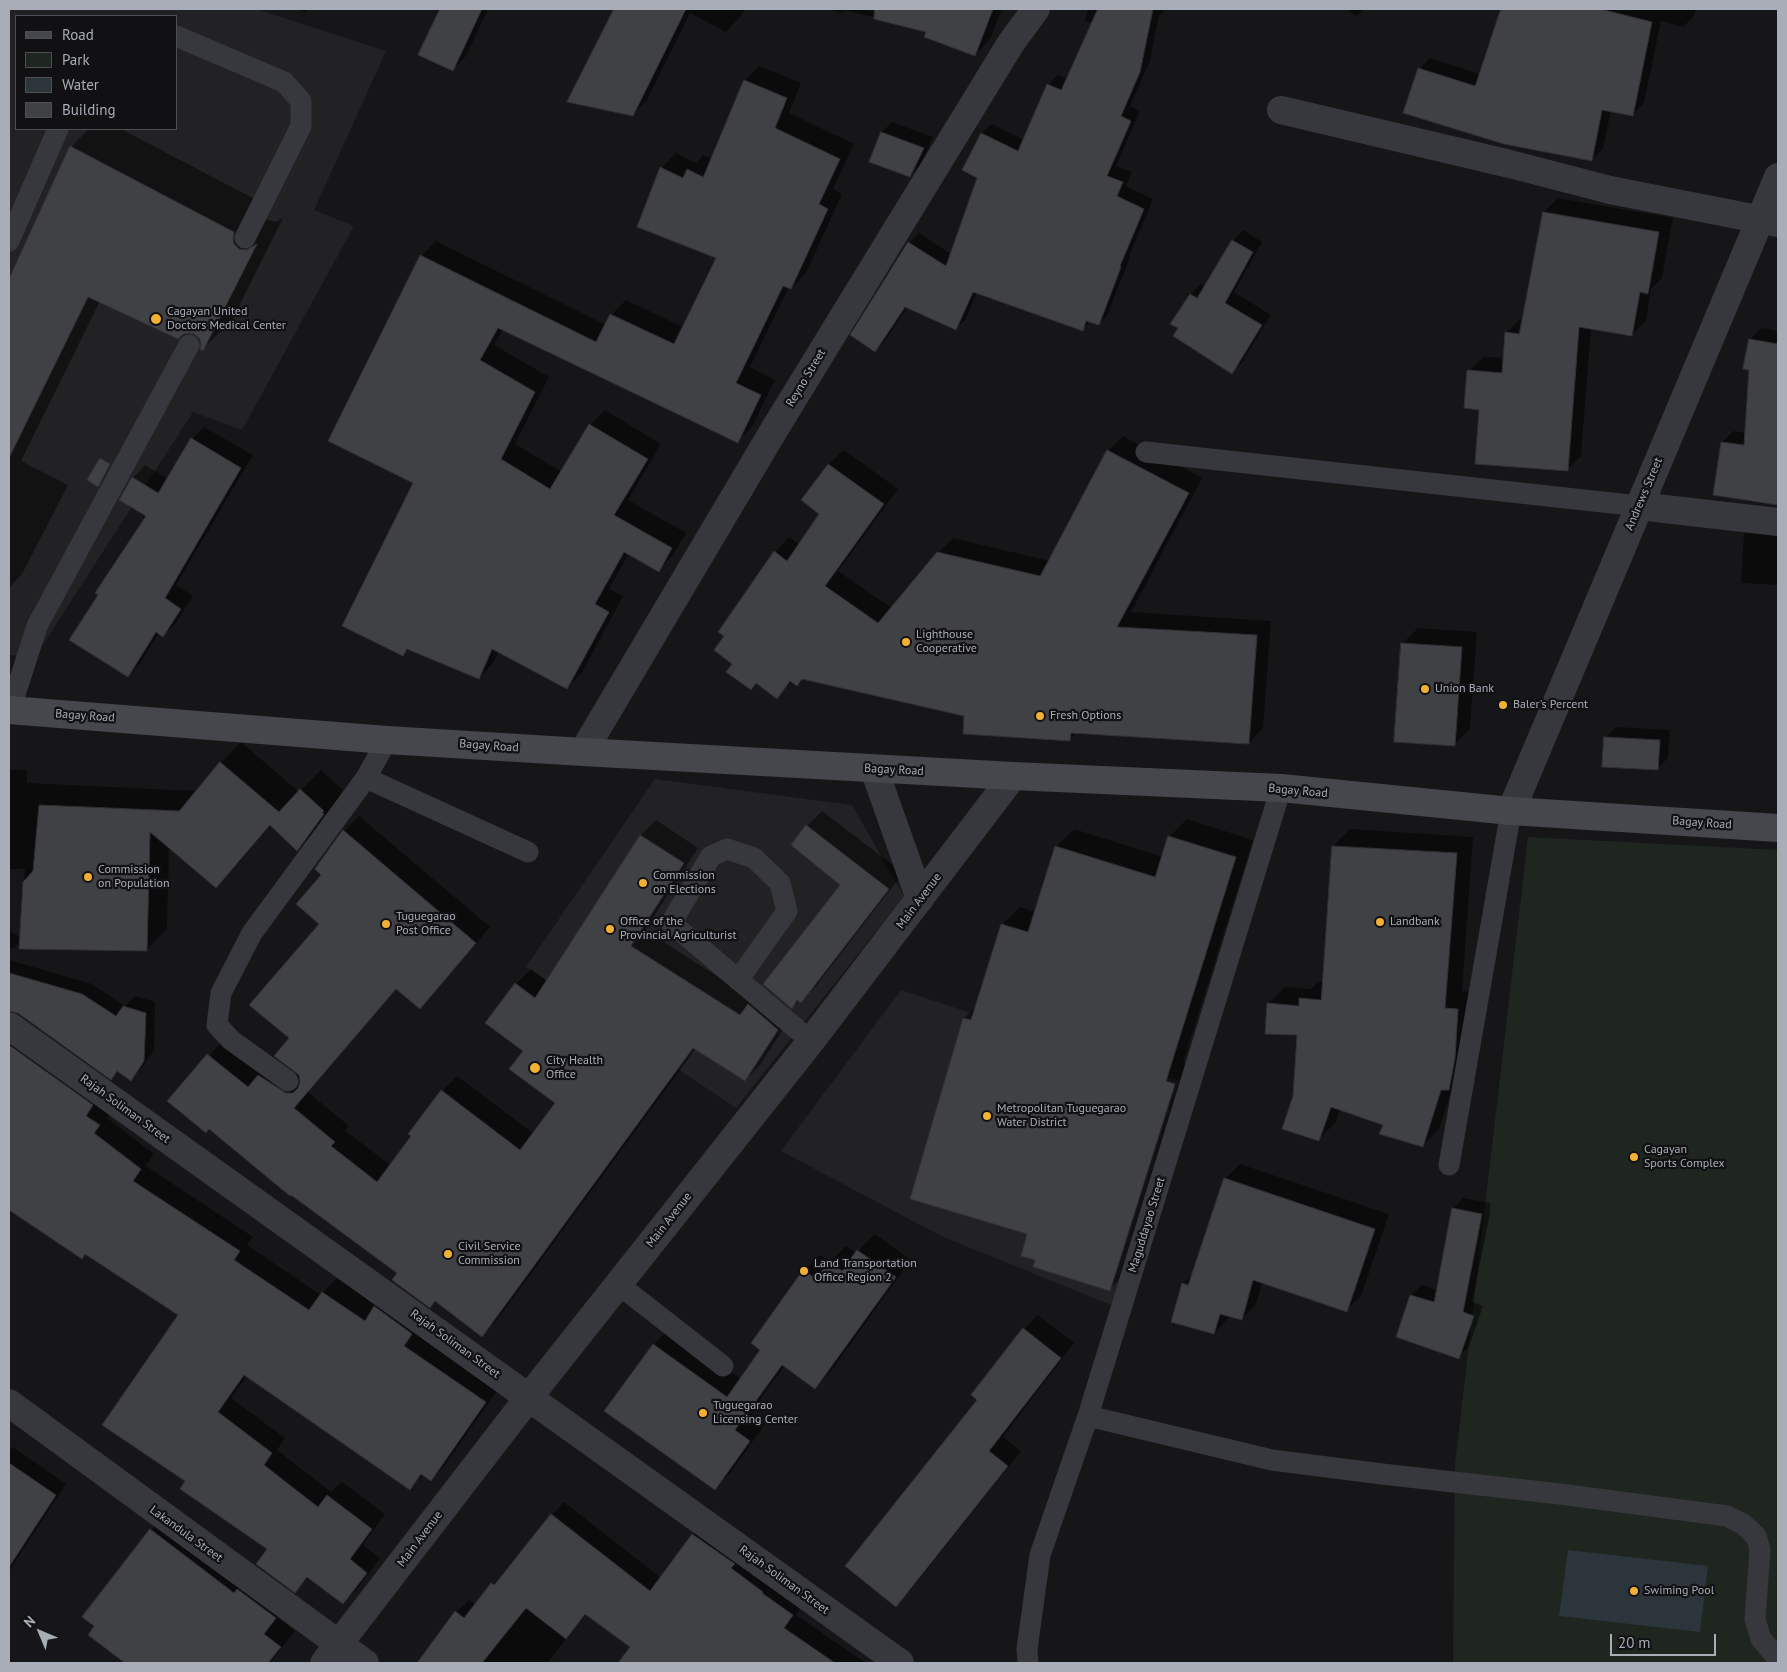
<!DOCTYPE html>
<html>
<head>
<meta charset="utf-8">
<style>
	body { margin:0 }
	#map { position:relative; width:1787px; height:1672px; overflow:hidden; background:#161618; font-family:"PT Sans",sans-serif }
	canvas { display:block }
	.frame { position:absolute; inset:0; border:10px solid #a8adb8; pointer-events:none }
	.legend { position:absolute; left:15px; top:15px; width:162px; height:115px; box-sizing:border-box; background:#111113; border:1px solid #4d4f55; margin:0; padding:6px 9px; list-style:none; font-size:15px; color:#a8adb8 }
	.legend li { display:flex; align-items:center; gap:10px; height:25px }
	.legend b { width:25px; border:1px solid #4d4f55 }
	.north { position:absolute; left:15px; top:1607px; width:50px; height:50px; -webkit-text-stroke:4px #111113; paint-order:stroke; rotate:315deg; font-size:14px; font-weight:700; line-height:20px; text-align:center; color:#a8adb8 }
	.north::after { content:''; display:block; margin:auto; width:18px; height:22px; background:#a8adb8; clip-path:polygon(50% 0,100% 100%,50% 72%,0 100%) }
	.scale { position:absolute; left:1610px; top:1634px; width:106px; height:22px; box-sizing:border-box; border:2px solid #a8adb8; border-top:0; padding-left:6px; font-size:15px; line-height:18px; white-space:nowrap; color:#a8adb8; -webkit-text-stroke:4px #111113; paint-order:stroke }
</style>
</head>
<body>
<div id="map">
<canvas width="1787" height="1672"></canvas>
<div class="frame"></div>
<ul class="legend">
<li><b style="height:6px;background:#45474d"></b>Road</li>
<li><b style="height:14px;background:#1e261f"></b>Park</li>
<li><b style="height:14px;background:#2c353c"></b>Water</li>
<li><b style="height:14px;background:#404145"></b>Building</li>
</ul>
<div class="north">N</div>
<div class="scale">20 m</div>
</div>
<script>
const ctx = document.querySelector('canvas').getContext('2d');
ctx.lineJoin = 'round';
function fillPath(path, color) { ctx.fillStyle = color; ctx.fill(path, 'evenodd'); }
function strokePath(path, color, width, dash) { ctx.strokeStyle = color; ctx.lineWidth = width; ctx.lineCap = dash ? 'butt' : 'round'; ctx.setLineDash(dash || []); ctx.stroke(path); }
function write(font, color, halo, rows, align = 'center') {
  ctx.font = font + ' "PT Sans",sans-serif'; ctx.lineWidth = 4.5; ctx.setLineDash([]); ctx.textBaseline = 'middle'; ctx.strokeStyle = halo; ctx.fillStyle = color; for (const [text, x, y, turn = 0] of rows) {
    ctx.save(); ctx.translate(x, y); ctx.rotate((+turn || 0) * Math.PI / 180); ctx.textAlign = isNaN(turn) ? turn : align; if (halo) ctx.strokeText(text, 0, 0); ctx.fillText(text, 0, 0); ctx.restore();
  }
}
fillPath(new Path2D(`
	M 9,9 L 256,9 L 386,51 L 314,210 L 354,226 L 242,430 L 193,412 L 35,657 L 9,655 ZM 16,16 L 176,16 L 176,129 L 16,129 Z
	M 655,779 L 852,805 L 904,896 L 736,1108 L 526,967 Z
	M 901,990 L 1179,1081 L 1111,1305 L 941,1236 L 781,1151 Z`), '#222225');
fillPath(new Path2D(`
	M 1528,837 L 1778,850 L 1778,1663 L 1453,1663 L 1455,1464 Z`), '#1e261f');
fillPath(new Path2D(`
	M 1568,1550 L 1708,1566 L 1700,1632 L 1559,1616 Z`), '#2c353c');
fillPath(new Path2D(`
	M 297,9 L 309,9 L 305,12 Z
	M 438,9 L 488,9 L 466,56 L 452,70 L 438,15 L 436,14 Z
	M 615,9 L 745,9 L 740,17 L 726,32 L 690,13 L 647,100 L 633,114 L 569,101 Z
	M 827,9 L 1002,9 L 990,39 L 975,55 L 927,31 L 845,10 L 842,13 Z
	M 1088,9 L 1166,9 L 1159,15 L 1150,61 L 1130,106 L 1140,111 L 1116,166 L 1132,172 L 1126,186 L 1153,199 L 1129,256 L 1130,257 L 1108,314 L 1099,324 L 1091,321 L 1082,330 L 977,292 L 966,319 L 956,328 L 908,306 L 885,341 L 875,351 L 909,243 L 919,233 L 951,254 L 979,177 L 963,169 L 982,133 L 992,124 L 1024,140 L 1048,85 L 1058,75 L 1067,79 L 1093,23 L 1085,22 Z
	M 1346,9 L 1364,9 L 1357,16 Z
	M 1502,9 L 1696,9 L 1694,16 L 1683,27 L 1661,21 L 1644,103 L 1632,114 L 1611,110 L 1603,149 L 1592,160 L 1419,69 L 1430,58 L 1480,74 Z
	M 759,66 L 801,83 L 789,113 L 854,144 L 833,189 L 842,194 L 806,273 L 791,288 L 789,287 L 750,367 L 775,380 L 752,427 L 737,441 L 503,329 L 494,345 L 549,377 L 515,444 L 562,472 L 590,425 L 605,410 L 661,444 L 628,500 L 686,533 L 673,555 L 659,570 L 629,553 L 609,589 L 623,596 L 582,673 L 567,687 L 499,651 L 493,663 L 479,678 L 410,648 L 403,655 L 415,482 L 421,256 L 436,241 L 606,325 L 611,315 L 626,300 L 683,327 L 718,257 L 661,168 L 676,153 L 696,163 L 703,155 L 712,159 L 745,80 Z
	M 892,122 L 933,137 L 920,166 L 910,176 L 882,132 Z
	M 89,129 L 121,129 L 262,203 L 263,215 L 268,220 L 276,222 L 283,218 L 232,320 L 203,349 L 201,338 L 195,333 L 100,301 L 21,461 L 68,485 L 22,574 L 9,588 L 9,282 L 71,147 Z
	M 1558,198 L 1673,218 L 1662,278 L 1651,289 L 1646,321 L 1632,335 L 1591,328 L 1581,456 L 1567,470 L 1481,408 L 1469,371 L 1483,357 L 1504,358 L 1506,333 L 1520,319 L 1523,319 L 1544,212 Z
	M 1243,230 L 1262,242 L 1234,292 L 1271,315 L 1242,362 L 1232,372 L 1180,328 L 1191,294 L 1201,284 L 1205,287 L 1233,241 Z
	M 1761,328 L 1778,331 L 1778,505 L 1746,501 L 1722,443 L 1733,431 L 1746,433 L 1751,369 L 1750,340 Z
	M 204,427 L 253,455 L 176,585 L 193,596 L 176,623 L 163,635 L 159,633 L 140,663 L 127,676 L 147,515 L 133,478 L 145,465 L 168,479 L 192,439 Z
	M 1123,436 L 1202,478 L 1131,612 L 1271,621 L 1263,728 L 1249,743 L 1077,732 L 1070,739 L 803,678 L 797,685 L 792,681 L 777,697 L 757,682 L 751,688 L 734,664 L 726,636 L 775,552 L 789,537 L 800,545 L 821,514 L 802,500 L 829,464 L 844,450 L 898,489 L 838,571 L 892,608 L 938,553 L 953,538 L 1050,561 L 1108,451 Z
	M 1755,523 L 1778,526 L 1778,585 L 1741,583 L 1744,534 Z
	M 1418,628 L 1477,632 L 1470,729 L 1454,745 L 1402,644 Z
	M 1616,727 L 1670,730 L 1668,758 L 1657,769 L 1605,737 Z
	M 241,742 L 299,792 L 321,770 L 343,790 L 341,792 L 343,794 L 317,829 L 297,849 L 272,824 L 236,866 L 216,887 L 169,846 L 167,929 L 147,949 L 21,941 L 14,948 L 9,948 L 9,931 L 21,937 L 25,869 L 9,869 L 9,770 L 27,770 L 27,783 L 197,791 L 221,763 Z
	M 822,811 L 903,873 L 816,986 L 801,1002 L 799,1000 L 792,1007 L 842,885 L 807,826 Z
	M 359,816 L 490,927 L 434,992 L 420,1007 L 397,988 L 308,1092 L 349,1126 L 345,1131 L 391,1165 L 442,1091 L 457,1076 L 534,1134 L 556,1103 L 525,1051 L 516,984 L 531,969 L 547,981 L 641,835 L 656,820 L 698,848 L 645,930 L 754,1000 L 793,1014 L 760,1065 L 745,1080 L 696,1048 L 497,1320 L 482,1335 L 436,1301 L 430,1306 L 398,1273 L 210,1128 L 169,1101 L 223,1040 L 274,1061 L 301,1078 L 290,1038 L 321,924 L 323,875 L 344,831 Z
	M 1187,819 L 1253,840 L 1183,1063 L 1192,1066 L 1127,1272 L 1109,1290 L 1036,1259 L 1029,1233 L 911,1198 L 964,1018 L 977,1006 L 1002,925 L 1020,907 L 1036,912 L 1056,847 L 1074,829 L 1163,857 L 1169,837 Z
	M 1350,829 L 1473,837 L 1462,991 L 1475,992 L 1453,1085 L 1439,1129 L 1422,1146 L 1384,1124 L 1340,1109 L 1336,1122 L 1319,1139 L 1294,1096 L 1298,1034 L 1268,1004 L 1285,987 L 1311,989 L 1318,982 L 1323,982 L 1333,846 Z
	M 9,960 L 92,984 L 125,1006 L 135,996 L 155,1002 L 154,1050 L 141,1069 L 131,1079 L 118,1070 L 111,1078 L 24,1005 L 9,995 Z
	M 9,1030 L 113,1110 L 107,1118 L 154,1154 L 146,1166 L 253,1237 L 247,1245 L 321,1295 L 337,1278 L 499,1388 L 445,1465 L 431,1479 L 424,1474 L 410,1488 L 247,1376 L 231,1398 L 285,1438 L 277,1450 L 331,1492 L 342,1482 L 385,1514 L 363,1545 L 380,1558 L 357,1589 L 343,1603 L 309,1577 L 295,1591 L 269,1549 L 187,1481 L 179,1315 L 86,1253 L 82,1257 L 9,1209 Z
	M 1240,1164 L 1389,1214 L 1361,1296 L 1346,1310 L 1262,1282 L 1256,1304 L 1242,1319 L 1229,1315 L 1228,1318 L 1214,1333 L 1183,1283 L 1193,1273 L 1225,1179 Z
	M 1463,1198 L 1490,1203 L 1490,1214 L 1472,1302 L 1483,1306 L 1469,1347 L 1458,1357 L 1397,1336 L 1411,1295 L 1422,1285 L 1437,1290 L 1453,1209 Z
	M 875,1234 L 911,1260 L 831,1371 L 815,1387 L 785,1365 L 750,1413 L 765,1424 L 731,1472 L 714,1489 L 606,1410 L 654,1344 L 670,1328 L 741,1379 L 762,1349 L 804,1271 L 820,1255 L 830,1262 L 846,1246 L 856,1253 Z
	M 1038,1315 L 1074,1343 L 1003,1437 L 1021,1451 L 910,1591 L 896,1605 L 979,1400 L 1024,1329 Z
	M 13,1447 L 66,1484 L 9,1571 L 9,1451 Z
	M 564,1502 L 661,1578 L 693,1534 L 706,1522 L 805,1602 L 796,1615 L 866,1663 L 620,1663 L 632,1647 L 586,1614 L 548,1662 L 550,1663 L 441,1663 L 426,1653 L 456,1612 L 469,1600 L 476,1605 L 552,1515 Z
	M 166,1515 L 290,1602 L 278,1618 L 295,1631 L 270,1663 L 127,1663 L 90,1635 L 151,1530 Z`), '#0007');
const building = new Path2D(`
	M 440,9 L 482,9 L 453,71 L 418,55 Z
	M 614,9 L 686,9 L 633,116 L 567,102 Z
	M 875,9 L 993,9 L 975,56 L 924,37 L 926,32 L 874,19 Z
	M 1098,9 L 1153,9 L 1140,72 L 1121,116 L 1131,121 L 1107,176 L 1123,182 L 1117,196 L 1144,209 L 1120,266 L 1121,267 L 1099,325 L 1086,321 L 1083,331 L 973,292 L 956,330 L 905,307 L 875,352 L 850,335 L 908,242 L 946,266 L 977,178 L 962,170 L 981,133 L 1018,151 L 1047,84 L 1061,90 Z
	M 1501,9 L 1600,9 L 1652,22 L 1633,116 L 1602,110 L 1592,161 L 1504,144 L 1403,113 L 1418,68 L 1475,86 Z
	M 744,80 L 787,98 L 775,128 L 840,159 L 819,204 L 828,209 L 791,289 L 783,286 L 736,383 L 761,395 L 738,443 L 498,328 L 480,360 L 535,392 L 501,459 L 550,489 L 589,424 L 648,459 L 614,515 L 672,548 L 659,572 L 624,552 L 595,604 L 609,612 L 567,689 L 492,649 L 479,679 L 407,649 L 403,656 L 342,626 L 413,483 L 328,441 L 420,255 L 596,342 L 610,314 L 674,344 L 716,258 L 637,227 L 660,167 L 683,178 L 687,169 L 703,177 Z
	M 881,132 L 924,148 L 910,177 L 869,162 Z
	M 70,146 L 234,232 L 233,239 L 234,244 L 239,249 L 246,250 L 257,244 L 203,351 L 200,349 L 201,344 L 200,339 L 194,334 L 189,333 L 183,334 L 178,339 L 88,297 L 9,458 L 9,279 Z
	M 1543,212 L 1659,232 L 1648,294 L 1640,292 L 1632,336 L 1579,327 L 1568,471 L 1475,464 L 1479,410 L 1464,408 L 1467,370 L 1502,373 L 1505,332 L 1519,334 Z
	M 1232,240 L 1253,252 L 1225,303 L 1262,325 L 1232,374 L 1173,336 L 1178,328 L 1170,324 L 1190,294 L 1197,298 Z
	M 1749,339 L 1778,344 L 1778,505 L 1713,495 L 1721,442 L 1744,445 L 1749,370 L 1743,369 Z
	M 191,438 L 241,468 L 165,598 L 181,609 L 163,637 L 156,632 L 128,677 L 69,640 L 98,595 L 95,593 L 146,516 L 119,500 L 132,477 L 158,493 Z
	M 1107,450 L 1189,493 L 1117,627 L 1257,635 L 1249,744 L 1071,733 L 1070,741 L 963,734 L 964,716 L 802,679 L 797,686 L 790,681 L 777,699 L 756,683 L 751,690 L 726,672 L 732,664 L 714,650 L 724,636 L 718,632 L 774,551 L 787,561 L 819,514 L 801,500 L 828,464 L 884,504 L 825,586 L 878,623 L 937,552 L 1040,576 Z
	M 100,458 L 110,464 L 98,487 L 87,480 Z
	M 1401,643 L 1462,647 L 1455,746 L 1394,742 Z
	M 1604,737 L 1660,740 L 1658,770 L 1602,767 Z
	M 220,762 L 279,812 L 300,789 L 324,811 L 322,813 L 324,814 L 297,851 L 270,825 L 216,888 L 150,832 L 147,951 L 19,949 L 23,882 L 33,871 L 39,805 L 179,811 Z
	M 806,825 L 889,889 L 801,1003 L 797,1000 L 792,1009 L 763,984 L 840,885 L 791,845 Z
	M 343,830 L 476,943 L 420,1009 L 396,989 L 294,1108 L 335,1142 L 331,1146 L 377,1182 L 411,1136 L 408,1134 L 441,1090 L 520,1150 L 555,1103 L 509,1069 L 523,1051 L 485,1023 L 515,983 L 535,998 L 640,835 L 684,863 L 631,946 L 740,1015 L 748,1004 L 778,1030 L 745,1081 L 693,1048 L 482,1337 L 435,1301 L 430,1308 L 392,1280 L 397,1273 L 291,1195 L 290,1196 L 209,1129 L 206,1133 L 167,1101 L 207,1054 L 248,1087 L 258,1075 L 286,1093 L 293,1093 L 298,1088 L 300,1082 L 299,1075 L 274,1056 L 289,1038 L 249,1005 L 319,924 L 296,904 L 321,875 L 315,869 Z
	M 1168,836 L 1236,857 L 1166,1081 L 1175,1084 L 1110,1291 L 1033,1267 L 1035,1260 L 1021,1256 L 1027,1234 L 910,1199 L 963,1018 L 971,1020 L 1001,924 L 1028,932 L 1055,846 L 1155,877 Z
	M 1332,846 L 1457,853 L 1445,1008 L 1458,1009 L 1455,1058 L 1449,1090 L 1441,1090 L 1423,1147 L 1379,1134 L 1383,1125 L 1331,1107 L 1319,1141 L 1282,1129 L 1293,1096 L 1297,1035 L 1265,1034 L 1267,1003 L 1299,1006 L 1299,998 L 1321,1000 Z
	M 9,973 L 82,994 L 116,1016 L 123,1006 L 146,1013 L 144,1061 L 131,1081 L 117,1071 L 111,1080 L 18,1013 L 9,1011 Z
	M 9,1045 L 93,1105 L 86,1116 L 100,1125 L 94,1133 L 141,1169 L 133,1181 L 240,1251 L 234,1260 L 309,1310 L 322,1292 L 365,1321 L 374,1306 L 412,1334 L 404,1346 L 486,1402 L 431,1481 L 421,1474 L 410,1490 L 244,1375 L 218,1412 L 272,1453 L 264,1465 L 318,1507 L 327,1495 L 372,1529 L 350,1559 L 367,1573 L 343,1604 L 307,1577 L 295,1593 L 256,1564 L 267,1549 L 180,1489 L 185,1481 L 102,1425 L 178,1315 L 85,1254 L 82,1259 L 9,1210 Z
	M 1224,1178 L 1375,1229 L 1347,1312 L 1253,1280 L 1242,1320 L 1220,1314 L 1214,1334 L 1171,1322 L 1182,1283 L 1188,1285 Z
	M 1452,1208 L 1482,1214 L 1463,1312 L 1474,1316 L 1459,1359 L 1396,1337 L 1410,1295 L 1434,1302 Z
	M 857,1250 L 896,1277 L 815,1389 L 782,1365 L 735,1430 L 750,1441 L 715,1490 L 604,1411 L 653,1344 L 727,1397 L 760,1350 L 751,1343 L 803,1270 L 816,1279 L 829,1261 L 842,1271 Z
	M 1023,1328 L 1061,1358 L 989,1451 L 1008,1466 L 896,1607 L 845,1566 L 977,1400 L 971,1395 Z
	M 9,1463 L 56,1495 L 9,1567 Z
	M 551,1514 L 650,1591 L 692,1534 L 735,1564 L 731,1568 L 763,1592 L 762,1593 L 793,1615 L 784,1628 L 835,1663 L 618,1663 L 630,1647 L 585,1614 L 566,1639 L 526,1608 L 482,1663 L 417,1663 L 455,1611 L 464,1618 L 491,1583 L 494,1585 Z
	M 150,1529 L 234,1593 L 237,1589 L 276,1618 L 264,1634 L 281,1647 L 268,1663 L 125,1663 L 88,1635 L 94,1626 L 82,1617 Z`);
fillPath(building, '#404145');
strokePath(building, '#303034', 1);
strokePath(new Path2D(`
	M 176,36 L 284,82 L 301,101 L 301,126 L 245,238
	M 9,241 L 58,129
	M 1146,452 L 1639,506
	M 10,710 L 37,626 L 189,345
	M 366,778 L 528,852
	M 738,980 L 787,911 L 780,883 L 754,858 L 727,849 L 711,856 L 671,923 L 811,1041
	M 288,1081 L 231,1040 L 217,1025 L 221,993 L 252,933 L 366,778 L 387,740
	M 1449,1165 L 1511,811
	M 618,1284 L 723,1366
	M 1088,1416 L 1272,1460 L 1382,1474 L 1560,1494 L 1727,1516 L 1743,1524 L 1756,1536 L 1760,1549 L 1755,1619 L 1761,1639 L 1774,1654 L 1778,1655
	M 1028,1663 L 1027,1649 L 1040,1555 L 1088,1416 L 1281,788`), '#37383d', 21);
strokePath(new Path2D(`
	M 1281,110 L 1510,164 L 1610,190 L 1778,223
	M 1639,506 L 1778,522
	M 583,752 L 774,430 L 1011,43 L 1036,9
	M 874,769 L 920,899
	M 1511,811 L 1778,177
	M 9,1026 L 900,1663
	M 9,1403 L 365,1663
	M 324,1663 L 529,1397 L 811,1041 L 1013,776`), '#37383d', 28);
strokePath(new Path2D(`
	M 9,710 L 387,740 L 583,752 L 1013,776 L 1281,788 L 1511,811 L 1778,828`), '#45474d', 28);
for (const [x, y, r, color] of [
	[156,319,6,"#f2b134"],
	[906,642,5,"#f2b134"],
	[1425,689,5,"#f2b134"],
	[1503,705,5,"#f2b134"],
	[1040,716,5,"#f2b134"],
	[88,877,5,"#f2b134"],
	[643,883,5,"#f2b134"],
	[1380,922,5,"#f2b134"],
	[386,924,5,"#f2b134"],
	[610,929,5,"#f2b134"],
	[535,1068,6,"#f2b134"],
	[987,1116,5,"#f2b134"],
	[1634,1157,5,"#f2b134"],
	[448,1254,5,"#f2b134"],
	[804,1271,5,"#f2b134"],
	[703,1413,5,"#f2b134"],
	[1634,1591,5,"#f2b134"]
]) { const dot = new Path2D(); dot.arc(x, y, r, 0, 2 * Math.PI); ctx.fillStyle = color; ctx.fill(dot); strokePath(dot, '#111113', 2); }
write('12px', '#a8adb8', '#111113', [
	["Cagayan United",167,312],
	["Doctors Medical Center",167,326],
	["Lighthouse",916,635],
	["Cooperative",916,649],
	["Union Bank",1435,689],
	["Baler's Percent",1513,705],
	["Fresh Options",1050,716],
	["Commission",98,870],
	["on Population",98,884],
	["Commission",653,876],
	["on Elections",653,890],
	["Tuguegarao",396,917],
	["Post Office",396,931],
	["Office of the",620,922],
	["Provincial Agriculturist",620,936],
	["Landbank",1390,922],
	["City Health",546,1061],
	["Office",546,1075],
	["Metropolitan Tuguegarao",997,1109],
	["Water District",997,1123],
	["Cagayan",1644,1150],
	["Sports Complex",1644,1164],
	["Civil Service",458,1247],
	["Commission",458,1261],
	["Land Transportation",814,1264],
	["Office Region 2",814,1278],
	["Tuguegarao",713,1406],
	["Licensing Center",713,1420],
	["Swiming Pool",1644,1591]
], 'left');
write('12px', '#a8adb8', '#111113', [
	["Reyno Street",806,378,-59],
	["Andrews Street",1644,494,-67],
	["Bagay Road",85,716,4],
	["Bagay Road",489,746,4],
	["Bagay Road",894,770,3],
	["Bagay Road",1298,791,5],
	["Bagay Road",1702,823,4],
	["Main Avenue",919,901,-53],
	["Rajah Soliman Street",125,1109,36],
	["Main Avenue",669,1220,-52],
	["Maguddayao Street",1147,1225,-73],
	["Rajah Soliman Street",455,1344,36],
	["Lakandula Street",186,1534,36],
	["Main Avenue",420,1539,-53],
	["Rajah Soliman Street",784,1580,36]
]);
</script>
</body>
</html>
